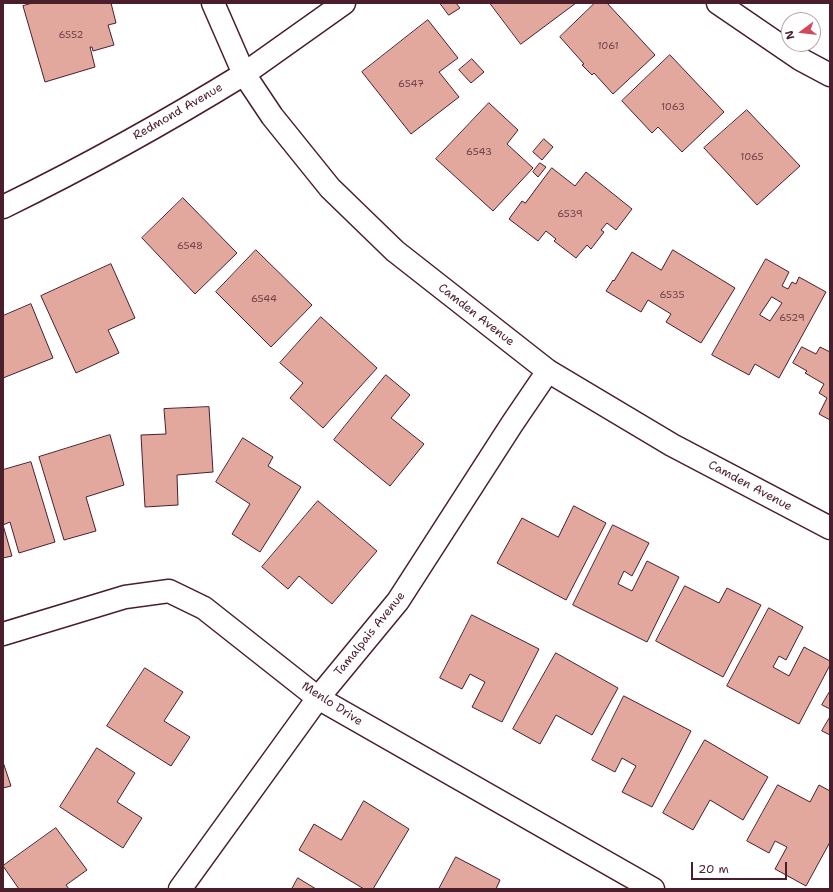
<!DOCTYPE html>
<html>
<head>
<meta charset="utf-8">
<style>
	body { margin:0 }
	#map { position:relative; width:833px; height:892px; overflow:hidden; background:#fff; font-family:"Shantell Sans",sans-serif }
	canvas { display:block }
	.frame { position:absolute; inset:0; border:4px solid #4a1f2b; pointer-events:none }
	.north { position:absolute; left:781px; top:12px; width:40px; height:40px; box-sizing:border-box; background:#fff; border:1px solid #b7a5aa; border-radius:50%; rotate:255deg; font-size:11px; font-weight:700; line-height:16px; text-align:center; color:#4a1f2b }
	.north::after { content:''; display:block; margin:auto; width:14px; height:18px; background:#d1495b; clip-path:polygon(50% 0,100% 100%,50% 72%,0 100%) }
	.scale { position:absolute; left:691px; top:862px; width:96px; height:18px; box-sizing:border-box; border:2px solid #4a1f2b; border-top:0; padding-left:5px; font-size:12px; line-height:14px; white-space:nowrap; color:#4a1f2b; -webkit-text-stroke:3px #fff; paint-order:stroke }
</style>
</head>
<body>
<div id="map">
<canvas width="833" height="892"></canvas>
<div class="frame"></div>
<div class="north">N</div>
<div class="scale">20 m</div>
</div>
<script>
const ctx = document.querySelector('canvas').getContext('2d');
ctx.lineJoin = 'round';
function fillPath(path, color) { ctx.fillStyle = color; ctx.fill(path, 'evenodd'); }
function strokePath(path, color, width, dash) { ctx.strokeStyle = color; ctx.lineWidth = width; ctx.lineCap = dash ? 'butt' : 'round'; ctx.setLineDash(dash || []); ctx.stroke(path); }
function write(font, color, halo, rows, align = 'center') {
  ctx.font = font + ' "Shantell Sans",sans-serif'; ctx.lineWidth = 3; ctx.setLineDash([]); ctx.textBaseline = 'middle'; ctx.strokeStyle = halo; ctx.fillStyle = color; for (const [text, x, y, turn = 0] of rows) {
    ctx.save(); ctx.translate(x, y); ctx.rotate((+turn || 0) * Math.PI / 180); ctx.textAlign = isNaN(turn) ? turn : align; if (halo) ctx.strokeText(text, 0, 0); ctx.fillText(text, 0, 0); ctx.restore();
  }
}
const building = new Path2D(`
	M 33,3 L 111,3 L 116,23 L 108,25 L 114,45 L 93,51 L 92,47 L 90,47 L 95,67 L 45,82 L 23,6 Z
	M 440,3 L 456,3 L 460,8 L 449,15 Z
	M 490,3 L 576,3 L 521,44 Z
	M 595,3 L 607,3 L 655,55 L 613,94 L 594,73 L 592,75 L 582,65 L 584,64 L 560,37 Z
	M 428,20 L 458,58 L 439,72 L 459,97 L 411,134 L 362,72 Z
	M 670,55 L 724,112 L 682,152 L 658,127 L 652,133 L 622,101 Z
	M 472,59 L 484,72 L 471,83 L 459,70 Z
	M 489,103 L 518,130 L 507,144 L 533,168 L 493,211 L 436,159 Z
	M 747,110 L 800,166 L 757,205 L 704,148 Z
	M 544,139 L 553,147 L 542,160 L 533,152 Z
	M 540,163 L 546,167 L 538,177 L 533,172 Z
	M 552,168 L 575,186 L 586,172 L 632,209 L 616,230 L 607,223 L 601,230 L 604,232 L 591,249 L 587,245 L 576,258 L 554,241 L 556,239 L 546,231 L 538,241 L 509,219 L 522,201 L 525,203 Z
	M 183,198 L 237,253 L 195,294 L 142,238 Z
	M 256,250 L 312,305 L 271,347 L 216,292 Z
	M 673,250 L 735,288 L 701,343 L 666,322 L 671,314 L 648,300 L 641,312 L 606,291 L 613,280 L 614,281 L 632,252 L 661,270 Z
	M 766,259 L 789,272 L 782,286 L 788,289 L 792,282 L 796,284 L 799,277 L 826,292 L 779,378 L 755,364 L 749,375 L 712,355 ZM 772,297 L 782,303 L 770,321 L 760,315 Z
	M 111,264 L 135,318 L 108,330 L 119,353 L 76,373 L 41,296 Z
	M 31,304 L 53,358 L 3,378 L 3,316 Z
	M 321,317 L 377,368 L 323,428 L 290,398 L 303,383 L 280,363 Z
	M 802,347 L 816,354 L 820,347 L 830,352 L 830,420 L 819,414 L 827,398 L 819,393 L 824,384 L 805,373 L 807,371 L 793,363 Z
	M 386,375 L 410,395 L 391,418 L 424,444 L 390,486 L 334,440 Z
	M 209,407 L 213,472 L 177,475 L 178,505 L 145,507 L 141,435 L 166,434 L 164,409 Z
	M 110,435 L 124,485 L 86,497 L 96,531 L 64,540 L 39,457 Z
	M 243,438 L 273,457 L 268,466 L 301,487 L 260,552 L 232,534 L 250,504 L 216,482 Z
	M 31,462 L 55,542 L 19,553 L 10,522 L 3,525 L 3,470 Z
	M 318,501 L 377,551 L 332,604 L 299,576 L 288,589 L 262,567 Z
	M 574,506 L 606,523 L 566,600 L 497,563 L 522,518 L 558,537 Z
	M 3,525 L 12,556 L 3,558 Z
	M 613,525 L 649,543 L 632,576 L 624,571 L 618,584 L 632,591 L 647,561 L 679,577 L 647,642 L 573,605 Z
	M 685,586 L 719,603 L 727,588 L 761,605 L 723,677 L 656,641 Z
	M 769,608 L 803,627 L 786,660 L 779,656 L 773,667 L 789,676 L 804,647 L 830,661 L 830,665 L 799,724 L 727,686 Z
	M 472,615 L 539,649 L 502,722 L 472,707 L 485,682 L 470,674 L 462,689 L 440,678 Z
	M 556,653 L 618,688 L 592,735 L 556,715 L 540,744 L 513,729 Z
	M 145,668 L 183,692 L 164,721 L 190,737 L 171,766 L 107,726 Z
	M 830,691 L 830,709 L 822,705 Z
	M 624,696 L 691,731 L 652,807 L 622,792 L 636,766 L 622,758 L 615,772 L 592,760 Z
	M 830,717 L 830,735 L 822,731 Z
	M 705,740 L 768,777 L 743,820 L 710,800 L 693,830 L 663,813 Z
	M 97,748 L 135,773 L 117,802 L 142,818 L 123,848 L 60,807 Z
	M 3,762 L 11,786 L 3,788 Z
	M 778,785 L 810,802 L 819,785 L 830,791 L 830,842 L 806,886 L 775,869 L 787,847 L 775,841 L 769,853 L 747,841 Z
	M 364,801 L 409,829 L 373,889 L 364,889 L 299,850 L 314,824 L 341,840 Z
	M 56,828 L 87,870 L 66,885 L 69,889 L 19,889 L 3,866 Z
	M 456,857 L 500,880 L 496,889 L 439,889 Z
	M 298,878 L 316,889 L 292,889 Z`);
fillPath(building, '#e2a89e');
strokePath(building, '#4a1f2b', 1);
const street = new Path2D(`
	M 718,3 L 800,59 L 830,75
	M 244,74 L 344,3
	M 3,634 L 125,597 L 169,591 L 204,608 L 318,698 L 653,889
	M 180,889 L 318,698 L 398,601 L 512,424 L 548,371`);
const secondary = new Path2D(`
	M 213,3 L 244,74 L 272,116 L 330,188 L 395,251 L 548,371 L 672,445 L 830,528
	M 3,207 C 85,167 166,122 244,74`);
strokePath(street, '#4a1f2b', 25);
strokePath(secondary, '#4a1f2b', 25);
strokePath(street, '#fff', 22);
strokePath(secondary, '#fff', 22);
write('10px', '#704148', null, [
	["6552",71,35],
	["1061",608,46],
	["6547",411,84],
	["1063",673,107],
	["6543",479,152],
	["1065",752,157],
	["6539",570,214],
	["6548",190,246],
	["6535",672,295],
	["6544",264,299],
	["6529",792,318]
]);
write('12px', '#4a1f2b', '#fff', [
	["Redmond Avenue",178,112,-30],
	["Camden Avenue",476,315,38],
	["Camden Avenue",750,486,28],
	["Tamalpais Avenue",370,634,-51],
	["Menlo Drive",332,704,33]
]);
</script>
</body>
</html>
